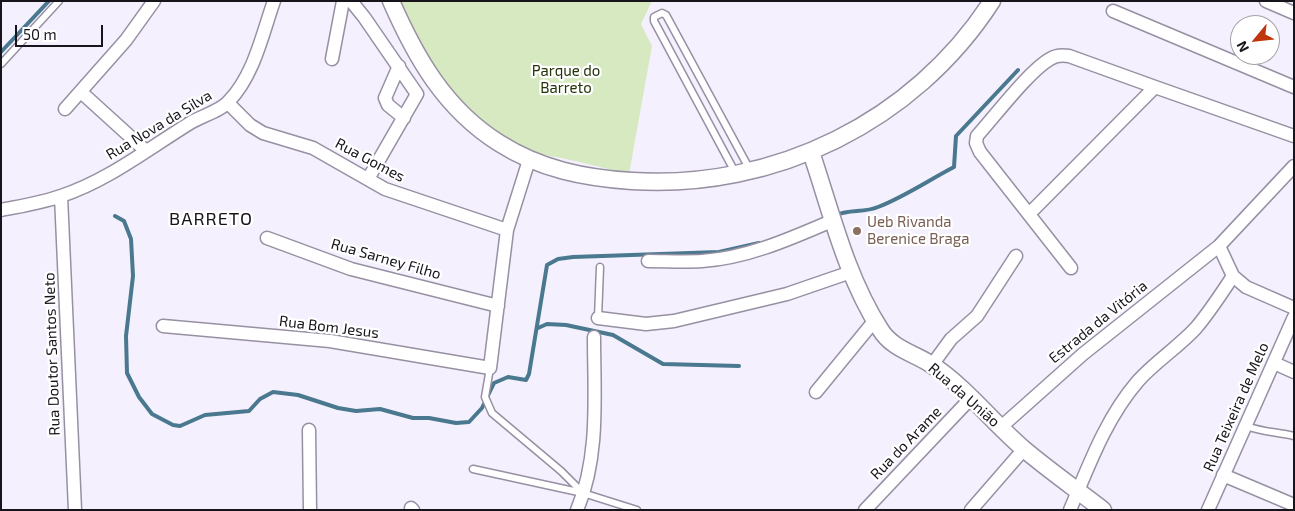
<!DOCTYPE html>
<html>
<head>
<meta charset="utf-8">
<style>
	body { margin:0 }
	#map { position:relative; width:1295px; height:511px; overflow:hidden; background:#f5f0fd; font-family:"Exo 2",sans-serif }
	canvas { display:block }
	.frame { position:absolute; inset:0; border:2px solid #17141b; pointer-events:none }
	.north { position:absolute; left:1230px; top:15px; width:50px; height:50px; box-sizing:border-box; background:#fff; border:1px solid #a2a1a4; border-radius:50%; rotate:242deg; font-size:14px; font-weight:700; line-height:20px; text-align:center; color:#17141b }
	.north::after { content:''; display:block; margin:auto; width:18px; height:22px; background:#bf350d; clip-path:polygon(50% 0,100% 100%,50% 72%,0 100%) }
	.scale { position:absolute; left:15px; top:25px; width:88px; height:22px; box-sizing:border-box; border:2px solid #17141b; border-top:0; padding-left:6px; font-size:15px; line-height:18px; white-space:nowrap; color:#17141b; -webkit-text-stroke:4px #fff; paint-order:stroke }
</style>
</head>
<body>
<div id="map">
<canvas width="1295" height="511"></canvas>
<div class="frame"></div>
<div class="north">N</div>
<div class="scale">50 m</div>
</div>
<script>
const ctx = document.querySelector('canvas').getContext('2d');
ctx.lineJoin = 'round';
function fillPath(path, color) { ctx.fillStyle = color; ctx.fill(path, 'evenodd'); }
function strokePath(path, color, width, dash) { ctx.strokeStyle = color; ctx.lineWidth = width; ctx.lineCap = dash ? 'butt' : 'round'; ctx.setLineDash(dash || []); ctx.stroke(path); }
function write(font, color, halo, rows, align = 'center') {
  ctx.font = font + ' "Exo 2",sans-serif'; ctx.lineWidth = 4.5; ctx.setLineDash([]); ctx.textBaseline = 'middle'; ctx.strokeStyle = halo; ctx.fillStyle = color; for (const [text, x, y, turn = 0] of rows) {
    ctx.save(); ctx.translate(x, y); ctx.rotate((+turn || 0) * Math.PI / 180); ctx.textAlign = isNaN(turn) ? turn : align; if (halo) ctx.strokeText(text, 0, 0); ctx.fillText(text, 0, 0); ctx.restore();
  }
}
fillPath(new Path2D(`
	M 401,1 L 652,1 L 641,24 L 652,46 L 629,174 C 606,168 584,163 561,158 C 552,156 540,155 531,151 C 468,123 425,63 401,1 Z`), '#d7e9c1');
strokePath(new Path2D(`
	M 1,52 L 49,1
	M 836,215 C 850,209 864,213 878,207 C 904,197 929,180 954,167 L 956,136 L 1018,70
	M 115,216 L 124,221 L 131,239 L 133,276 L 126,336 L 127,373 L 139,397 L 152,414 L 173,425 L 180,426 L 205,415 L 249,411 L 260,399 L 273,392 L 298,395 L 338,408 L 356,411 L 380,409 L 413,418 L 429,418 L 456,423 L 469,422 L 482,408 L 494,383 L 508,377 L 526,380 L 529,374 L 547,265 L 558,259 L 573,257 L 719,252 L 759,243
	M 538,328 L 547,324 L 566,325 L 613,335 L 663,364 L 739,366`), '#49788f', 4);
const service = new Path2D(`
	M 1,64 L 59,1
	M 736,174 L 654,21 L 654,17 L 662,13 L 666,15 L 750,170
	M 598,318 L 600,267
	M 490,368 L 485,397 L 492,413 L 561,471 L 582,492
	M 1246,426 C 1262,432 1277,432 1294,436
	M 473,469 L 583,493 L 637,510`);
const minor = new Path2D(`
	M 351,1 L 364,17 L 417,94 L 368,179
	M 1266,1 L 1294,13
	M 1113,11 L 1294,87
	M 332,59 L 343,1
	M 399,66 L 385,98 L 388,105 L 404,118
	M 81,92 L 146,151
	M 228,103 L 250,125 L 263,133 L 313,148 L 385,189 L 507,230
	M 65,109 L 126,40 L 154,1
	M 61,196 L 75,510
	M 1,210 C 21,206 41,203 61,196 C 107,181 148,149 190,123 C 201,116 221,111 229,101 C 254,75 262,35 274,1
	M 1029,214 L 1155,87 L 1294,136
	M 267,238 L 351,269 L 498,306
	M 1219,246 L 1233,276 L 1246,287 L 1294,308
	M 648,261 C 666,261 684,262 702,261 C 748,258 792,238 834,220
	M 1071,268 L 980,152 L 976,143 L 977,136 C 995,116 1029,71 1050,59 C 1056,55 1062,55 1069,56 L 1155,87
	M 598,318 L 646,324 L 674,321 L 787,294 L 851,272
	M 163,326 L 330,341 L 490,368 L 507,230 L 529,160
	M 1274,363 L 1294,372
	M 932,365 L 951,339 L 977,316 L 1016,256
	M 816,392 L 875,320
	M 1001,427 L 1083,354 L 1219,246 L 1294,166
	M 309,430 L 310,510
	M 1223,475 L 1294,505
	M 411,508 L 413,510
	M 577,510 C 600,456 594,394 594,337
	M 865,510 L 971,398
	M 971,510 L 1024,449
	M 1070,510 C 1089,465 1106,418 1138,381 C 1155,362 1177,348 1195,329 C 1209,313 1221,294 1233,276
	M 1208,510 L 1294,317`);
const tertiary = new Path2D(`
	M 391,1 C 416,58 445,109 499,143 C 540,169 584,178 632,181 C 774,190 914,122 992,1
	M 811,152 C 831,211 846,276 880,329 C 892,349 914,353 932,365 C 967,388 993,423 1025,450 C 1050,471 1077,490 1103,510`);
strokePath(service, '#9790a3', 9);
strokePath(minor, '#9790a3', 15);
strokePath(tertiary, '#9790a3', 19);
strokePath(service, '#fff', 6);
strokePath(minor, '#fff', 12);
strokePath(tertiary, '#fff', 16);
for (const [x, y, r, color] of [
	[857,231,5,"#8d6e63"]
]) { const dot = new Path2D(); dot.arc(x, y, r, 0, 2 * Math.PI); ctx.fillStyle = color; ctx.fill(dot); strokePath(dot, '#fff', 2); }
write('15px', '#243308', '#fff', [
	["Parque do",566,71],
	["Barreto",566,88]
]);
write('15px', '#17141b', '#fff', [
	["Rua Nova da Silva",159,125,-31],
	["Rua Gomes",370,160,28],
	["Rua Sarney Filho",386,259,16],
	["Estrada da Vitória",1098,322,-39],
	["Rua Bom Jesus",329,327,7],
	["Rua Doutor Santos Neto",52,354,-92],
	["Rua da União",964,395,41],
	["Rua Teixeira de Melo",1236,407,-66],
	["Rua do Arame",906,443,-46]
]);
write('15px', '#785e54', '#fff', [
	["Ueb Rivanda",867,222],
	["Berenice Braga",867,239]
], 'left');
ctx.letterSpacing = '1px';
write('18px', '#17141b', '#fff', [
	["BARRETO",211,219]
]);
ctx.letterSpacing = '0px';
</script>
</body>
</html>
